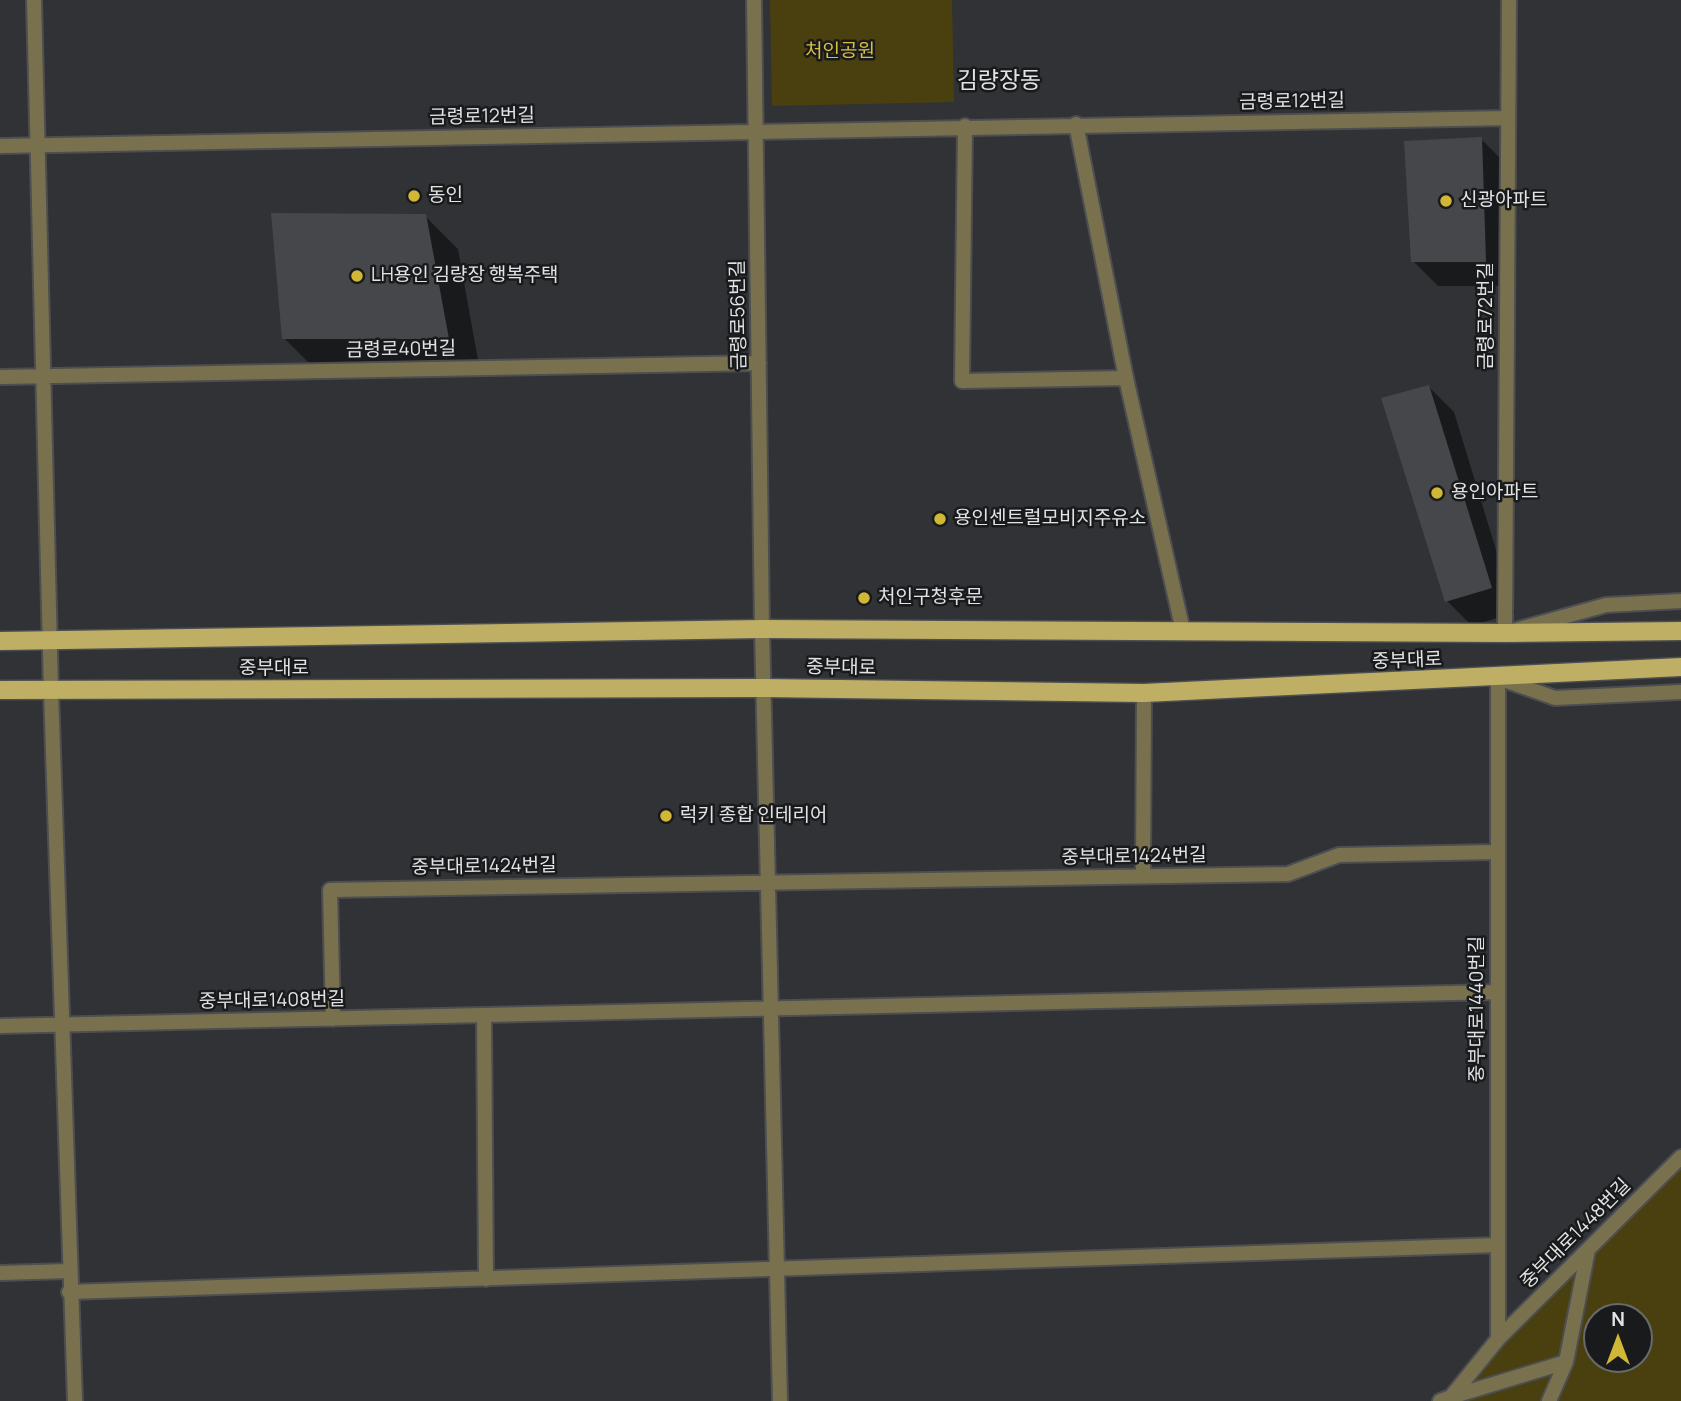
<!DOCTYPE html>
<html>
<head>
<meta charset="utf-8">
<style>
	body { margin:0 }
	#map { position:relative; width:1681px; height:1401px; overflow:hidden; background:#303235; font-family:Manrope,sans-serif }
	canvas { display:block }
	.north { position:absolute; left:1583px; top:1303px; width:70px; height:70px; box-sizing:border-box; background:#191a1b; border:2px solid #696a6c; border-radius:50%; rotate:0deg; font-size:19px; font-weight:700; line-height:28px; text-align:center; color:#e2e3e5 }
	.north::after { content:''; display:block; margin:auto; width:24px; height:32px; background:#d1b736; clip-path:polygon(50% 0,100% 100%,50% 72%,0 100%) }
</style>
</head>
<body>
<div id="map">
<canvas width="1681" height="1401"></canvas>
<div class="north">N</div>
</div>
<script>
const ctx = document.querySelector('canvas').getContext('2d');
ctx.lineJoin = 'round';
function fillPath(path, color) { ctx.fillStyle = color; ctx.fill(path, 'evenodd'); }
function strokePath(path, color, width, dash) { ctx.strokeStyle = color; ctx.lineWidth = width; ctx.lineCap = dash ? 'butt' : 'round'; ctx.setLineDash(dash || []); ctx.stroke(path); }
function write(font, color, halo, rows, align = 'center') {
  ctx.font = font + ' Manrope,"Noto Sans KR",sans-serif'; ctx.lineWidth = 5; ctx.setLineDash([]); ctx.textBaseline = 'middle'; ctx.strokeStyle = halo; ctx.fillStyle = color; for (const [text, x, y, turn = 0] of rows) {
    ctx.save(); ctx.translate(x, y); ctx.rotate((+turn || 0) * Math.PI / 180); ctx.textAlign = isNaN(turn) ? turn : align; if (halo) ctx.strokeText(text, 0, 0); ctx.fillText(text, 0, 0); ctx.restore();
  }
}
fillPath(new Path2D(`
	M 770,0 L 952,0 L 954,102 L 772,106 Z
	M 1681,1157 L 1681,1401 L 1440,1401 ZM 1597,1317 L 1639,1317 L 1639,1359 L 1597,1359 Z`), '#4a400f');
fillPath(new Path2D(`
	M 1481,139 L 1506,164 L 1510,286 L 1438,286 L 1413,261 Z
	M 425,216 L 458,249 L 480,371 L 317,371 L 284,338 Z
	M 1429,387 L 1454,412 L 1515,612 L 1472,626 L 1447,601 Z`), '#0007');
fillPath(new Path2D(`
	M 1482,137 L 1486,262 L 1411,262 L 1404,141 Z
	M 271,213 L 426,214 L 449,339 L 282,339 Z
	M 1429,385 L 1492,588 L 1445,602 L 1381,398 Z`), '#46474a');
const minor = new Path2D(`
	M 34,0 L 51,691 L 75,1401
	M 754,0 L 762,629 L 780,1401
	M 1509,0 L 1505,633 L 1606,605 L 1681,601
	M 1076,124 L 1126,378 L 1183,631
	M 965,126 L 962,381 L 1126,378
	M 0,146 L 1508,118
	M 0,377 L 759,363
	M 1143,876 L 1144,693
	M 484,1015 L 486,1279
	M 333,1019 L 330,890 L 1288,874 L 1339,855 L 1496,852
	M 0,1026 L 1497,992
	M 0,1273 L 69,1271
	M 69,1292 L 1498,1245
	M 1498,1339 L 1498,678 L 1555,698 L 1681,692
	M 1451,1397 L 1566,1362
	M 1440,1401 L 1451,1397 L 1498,1339 L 1681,1157
	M 1549,1401 L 1566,1362 L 1588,1250`);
const primary = new Path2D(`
	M 0,641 L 762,629 L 1505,633 L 1681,631
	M 0,690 L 763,688 L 1144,693 L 1681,667`);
strokePath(minor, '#4c4e51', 18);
strokePath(primary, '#4c4e51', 21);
strokePath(minor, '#79714e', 14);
strokePath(primary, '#bfaf65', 18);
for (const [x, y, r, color] of [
	[414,196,7,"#d1b736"],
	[1446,201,7,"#d1b736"],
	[357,276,7,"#d1b736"],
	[1437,493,7,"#d1b736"],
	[940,519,7,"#d1b736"],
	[864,598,7,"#d1b736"],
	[666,816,7,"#d1b736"]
]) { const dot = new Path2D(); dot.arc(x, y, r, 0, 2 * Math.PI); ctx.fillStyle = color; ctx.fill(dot); strokePath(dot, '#191a1b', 2.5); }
write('19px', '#d9bf41', '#191a1b', [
	["처인공원",840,52]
]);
write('19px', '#e2e3e5', '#191a1b', [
	["금령로12번길",1292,102,-1],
	["금령로12번길",482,117,-1],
	["금령로56번길",739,315,-91],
	["금령로72번길",1487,316,-90],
	["금령로40번길",401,350,-1],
	["중부대로",1407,661,-2],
	["중부대로",841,668,1],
	["중부대로",274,669],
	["중부대로1424번길",1134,857,-1],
	["중부대로1424번길",484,867,-1],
	["중부대로1408번길",272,1001,-1],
	["중부대로1440번길",1478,1009,-90],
	["중부대로1448번길",1576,1234,-45]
]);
write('19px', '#e2e3e5', '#191a1b', [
	["동인",428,196],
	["신광아파트",1460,201],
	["LH용인 김량장 행복주택",371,276],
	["용인아파트",1451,493],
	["용인센트럴모비지주유소",954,519],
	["처인구청후문",878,598],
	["럭키 종합 인테리어",680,816]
], 'left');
write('23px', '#e2e3e5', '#191a1b', [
	["김량장동",999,82]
]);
</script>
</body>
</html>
